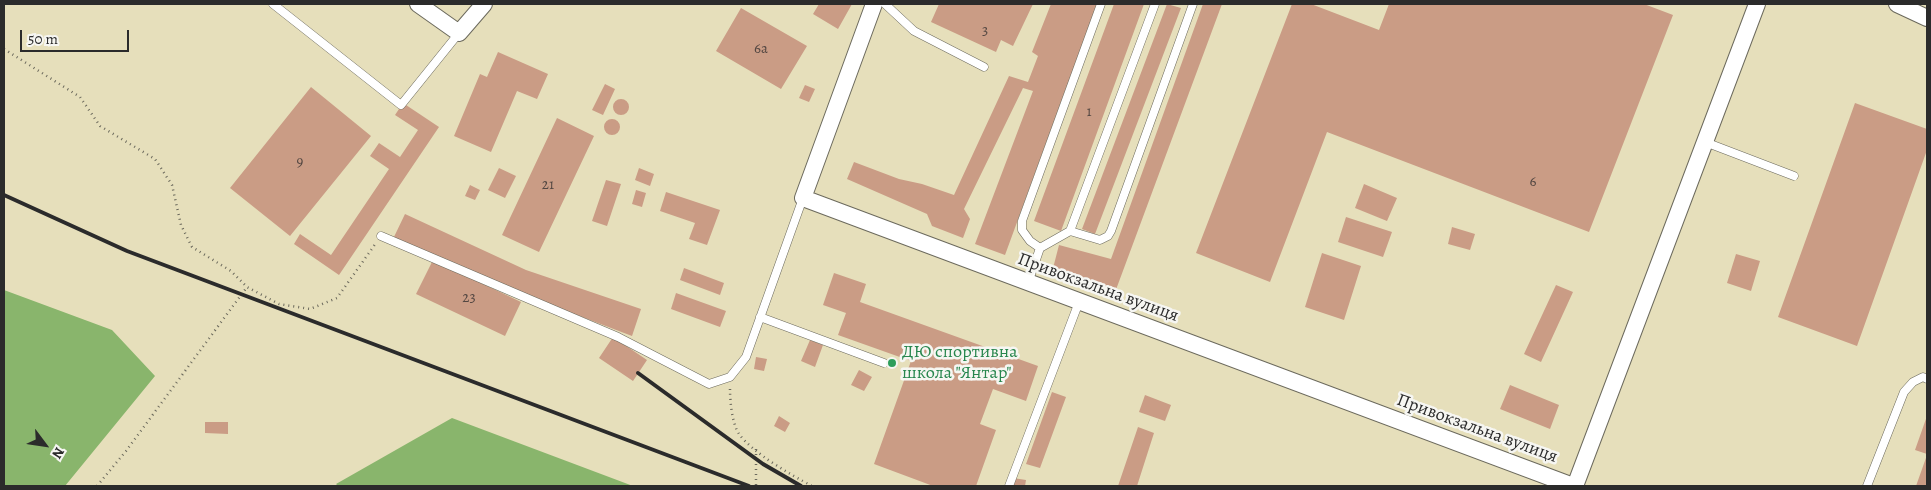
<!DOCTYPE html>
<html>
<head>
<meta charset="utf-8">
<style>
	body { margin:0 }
	#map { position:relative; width:1931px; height:490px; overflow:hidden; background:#e6dfbb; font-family:Alegreya,serif }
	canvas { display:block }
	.frame { position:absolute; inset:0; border:5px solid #2b2b2b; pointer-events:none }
	.north { position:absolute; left:20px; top:420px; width:50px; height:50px; -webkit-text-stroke:4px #f6f6f2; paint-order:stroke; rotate:121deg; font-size:14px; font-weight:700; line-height:20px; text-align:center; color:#2b2b2b }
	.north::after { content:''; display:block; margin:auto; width:18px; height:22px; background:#2b2b2b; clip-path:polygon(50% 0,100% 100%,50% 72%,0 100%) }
	.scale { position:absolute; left:20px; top:30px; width:109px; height:22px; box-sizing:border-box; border:2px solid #2b2b2b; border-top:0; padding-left:6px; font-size:15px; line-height:18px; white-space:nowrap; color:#2b2b2b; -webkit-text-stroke:4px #f6f6f2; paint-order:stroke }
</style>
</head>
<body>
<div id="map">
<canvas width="1931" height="490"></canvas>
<div class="frame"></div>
<div class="north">N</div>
<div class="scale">50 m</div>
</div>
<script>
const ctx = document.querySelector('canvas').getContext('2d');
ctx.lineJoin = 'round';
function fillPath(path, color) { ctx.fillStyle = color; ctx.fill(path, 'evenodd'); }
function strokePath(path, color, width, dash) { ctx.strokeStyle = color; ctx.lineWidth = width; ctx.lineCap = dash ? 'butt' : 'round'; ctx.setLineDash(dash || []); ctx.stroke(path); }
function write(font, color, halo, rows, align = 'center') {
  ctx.font = font + ' Alegreya,serif'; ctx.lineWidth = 5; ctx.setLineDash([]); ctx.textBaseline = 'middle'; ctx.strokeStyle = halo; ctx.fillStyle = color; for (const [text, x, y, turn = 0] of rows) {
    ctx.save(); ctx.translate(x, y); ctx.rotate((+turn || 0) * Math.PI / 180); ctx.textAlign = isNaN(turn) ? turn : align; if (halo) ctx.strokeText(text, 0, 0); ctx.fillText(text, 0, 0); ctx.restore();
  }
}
fillPath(new Path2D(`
	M 4,290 L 112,330 L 155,376 L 65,486 L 4,486 Z
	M 452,418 L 633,486 L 338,486 L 336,484 Z`), '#89b56c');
fillPath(new Path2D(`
	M 819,4 L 852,4 L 838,29 L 813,14 Z
	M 939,4 L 1033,4 L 1013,46 L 1001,40 L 996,52 L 931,22 Z
	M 1051,4 L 1097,4 L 1005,255 L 975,244 L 1033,91 L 1023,88 L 964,209 L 970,219 L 963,238 L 932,226 L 927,214 L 847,179 L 854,162 L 899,179 L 922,184 L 954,195 L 1009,76 L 1028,82 L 1038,56 L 1032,52 Z
	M 1114,4 L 1144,4 L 1061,231 L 1034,221 Z
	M 1167,4 L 1181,8 L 1095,234 L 1082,229 Z
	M 1203,4 L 1222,4 L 1114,295 L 1051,276 L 1059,245 L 1111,259 Z
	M 1292,4 L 1311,4 L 1379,30 L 1389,4 L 1644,4 L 1673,15 L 1589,232 L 1327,132 L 1270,282 L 1196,253 Z
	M 741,8 L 807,46 L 781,89 L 716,51 Z
	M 498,52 L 548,74 L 537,99 L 517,91 L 491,152 L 454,136 L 480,74 L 487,77 Z
	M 605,84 L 615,89 L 603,115 L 592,110 Z
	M 805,85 L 815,89 L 809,102 L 799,98 Z
	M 311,87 L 371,136 L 290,236 L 230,188 Z
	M613 107a8 8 0 1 1 16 0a8 8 0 1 1-16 0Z
	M 403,103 L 439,127 L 339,275 L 294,244 L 300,234 L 331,255 L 389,169 L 370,156 L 379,143 L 400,157 L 418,130 L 395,115 Z
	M 1855,103 L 1927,129 L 1927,150 L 1857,346 L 1778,317 Z
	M 557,118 L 594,136 L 539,252 L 502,235 Z
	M604 127a8 8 0 1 1 16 0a8 8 0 1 1-16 0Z
	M 499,168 L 516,176 L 505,198 L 488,190 Z
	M 639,168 L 654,174 L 650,186 L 635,180 Z
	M 606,180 L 621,184 L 607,226 L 592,221 Z
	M 1364,184 L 1397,198 L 1387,221 L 1355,208 Z
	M 470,185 L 480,190 L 475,200 L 465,196 Z
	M 636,190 L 646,193 L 642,207 L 632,204 Z
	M 666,192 L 720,210 L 707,245 L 689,239 L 695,223 L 660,211 Z
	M 405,214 L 526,270 L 641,309 L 632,336 L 519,293 L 393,239 Z
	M 1346,217 L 1392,232 L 1383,257 L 1338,242 Z
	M 1452,227 L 1475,234 L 1470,250 L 1448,244 Z
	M 1322,253 L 1361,266 L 1344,320 L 1305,307 Z
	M 1736,254 L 1760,261 L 1751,291 L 1727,283 Z
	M 433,260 L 521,302 L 505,336 L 416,294 Z
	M 684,268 L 724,283 L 720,295 L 680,280 Z
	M 834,273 L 866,284 L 860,302 L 1038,366 L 1026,401 L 993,389 L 980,424 L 996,430 L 976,486 L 933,486 L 874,464 L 911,361 L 838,335 L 846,313 L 823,305 Z
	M 1556,285 L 1573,292 L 1541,362 L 1524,354 Z
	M 676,293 L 726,311 L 720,327 L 671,309 Z
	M 613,337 L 647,360 L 633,381 L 599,358 Z
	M 810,340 L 823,345 L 815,367 L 801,361 Z
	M 756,357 L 767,359 L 764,371 L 754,369 Z
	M 859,370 L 872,377 L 864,391 L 851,385 Z
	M 1510,385 L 1559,405 L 1550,429 L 1500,409 Z
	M 1052,392 L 1066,397 L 1040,468 L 1026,464 Z
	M 1145,395 L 1171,405 L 1165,421 L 1139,412 Z
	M 779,416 L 790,423 L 785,432 L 774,426 Z
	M 1927,416 L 1927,454 L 1915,450 Z
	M 205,422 L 228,422 L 228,434 L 205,433 Z
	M 1138,427 L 1154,433 L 1137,486 L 1118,486 Z
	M 1927,455 L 1927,486 L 1916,486 Z
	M 1013,478 L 1026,480 L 1025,486 L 1011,486 Z`), '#ca9c85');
const service = new Path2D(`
	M 273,4 L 401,105 L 459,33
	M 885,4 L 914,31 L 984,67
	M 1101,4 L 1022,221 L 1022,230 L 1030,241 L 1040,248 L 1070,231 L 1100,240 L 1108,236 L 1111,231 L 1193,4
	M 1705,142 L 1794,176
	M 1070,231 L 1155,4
	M 381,236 L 618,337 L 709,384 L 730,377 L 746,357 L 803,198
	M 1028,283 L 1040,248
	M 760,317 L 884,363
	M 1009,486 L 1079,302
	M 1867,486 L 1904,392 L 1913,382 L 1923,377 L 1927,379`);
const minor = new Path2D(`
	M 418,4 L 459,33 L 484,4
	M 874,4 L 803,198 L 1573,486
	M 1897,4 L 1927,18
	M 1575,486 L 1757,4`);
strokePath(service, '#6c6a5d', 9);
strokePath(minor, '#6c6a5d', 18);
strokePath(new Path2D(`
	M 4,49 L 80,97 L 100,126 L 155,159 L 172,185 L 181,225 L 192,247 L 231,271 L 247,287 L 279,304 L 310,309 L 337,298 L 376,243
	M 730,389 C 730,402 732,423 739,434 C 753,453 791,475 812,486
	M 756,449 L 756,486
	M 97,486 L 126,451 L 247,287`), '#6c6a5d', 2.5, [1, 4]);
strokePath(service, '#fff', 8);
strokePath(minor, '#fff', 16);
strokePath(new Path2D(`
	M 4,195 L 127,251 L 749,486
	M 638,373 L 763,464 L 801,486`), '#2b2b2b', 4);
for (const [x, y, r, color] of [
	[892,363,5,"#2e9e5b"]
]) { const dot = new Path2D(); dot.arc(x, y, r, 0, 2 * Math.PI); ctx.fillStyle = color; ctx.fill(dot); strokePath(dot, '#f6f6f2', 2); }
write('15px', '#534742', null, [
	["3",985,31],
	["6а",761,49],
	["1",1089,112],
	["9",300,162],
	["6",1533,182],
	["21",548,185],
	["23",469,298]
]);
write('18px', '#2b2b2b', '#f6f6f2', [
	["Привокзальна вулиця",1098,288,20],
	["Привокзальна вулиця",1477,429,20]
]);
write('18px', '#27864d', '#f6f6f2', [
	["ДЮ спортивна",902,353],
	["школа \"Янтар\"",902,374]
], 'left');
</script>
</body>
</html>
